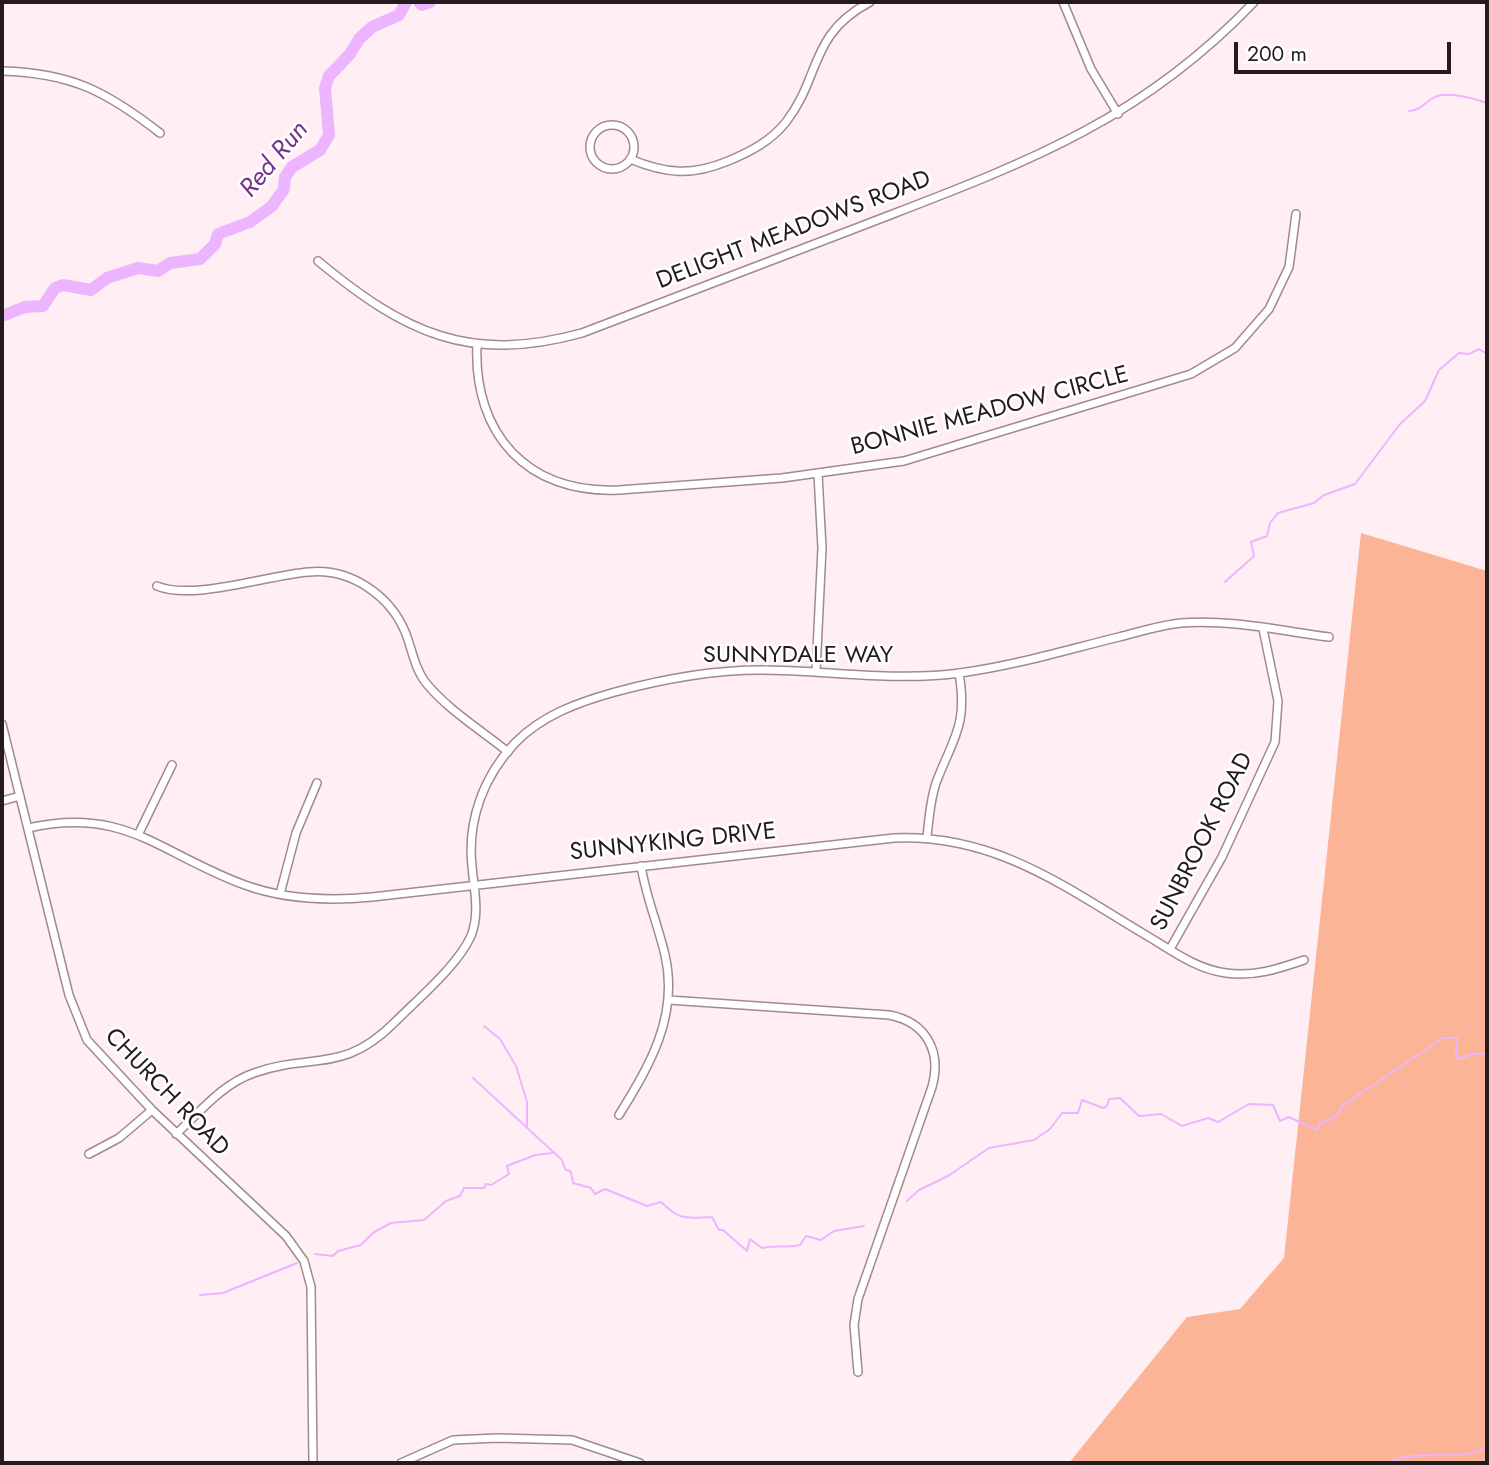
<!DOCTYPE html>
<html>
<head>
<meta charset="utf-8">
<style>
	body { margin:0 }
	#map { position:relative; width:1489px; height:1465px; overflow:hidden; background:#ffeef3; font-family:Jost,sans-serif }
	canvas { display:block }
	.frame { position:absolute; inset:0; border:4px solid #251b1e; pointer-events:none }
	.scale { position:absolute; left:1234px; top:42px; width:217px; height:32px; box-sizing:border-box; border:4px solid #251b1e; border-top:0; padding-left:9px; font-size:21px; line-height:24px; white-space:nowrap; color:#251b1e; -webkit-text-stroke:5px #fff; paint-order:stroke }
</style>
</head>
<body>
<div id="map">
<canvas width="1489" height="1465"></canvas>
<div class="frame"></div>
<div class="scale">200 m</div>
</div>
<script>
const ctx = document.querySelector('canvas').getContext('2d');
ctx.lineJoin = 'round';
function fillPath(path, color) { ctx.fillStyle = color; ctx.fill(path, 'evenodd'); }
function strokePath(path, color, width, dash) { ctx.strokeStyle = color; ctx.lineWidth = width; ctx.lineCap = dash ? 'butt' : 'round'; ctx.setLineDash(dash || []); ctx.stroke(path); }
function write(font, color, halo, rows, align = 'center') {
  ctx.font = font + ' Jost,sans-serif'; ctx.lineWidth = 5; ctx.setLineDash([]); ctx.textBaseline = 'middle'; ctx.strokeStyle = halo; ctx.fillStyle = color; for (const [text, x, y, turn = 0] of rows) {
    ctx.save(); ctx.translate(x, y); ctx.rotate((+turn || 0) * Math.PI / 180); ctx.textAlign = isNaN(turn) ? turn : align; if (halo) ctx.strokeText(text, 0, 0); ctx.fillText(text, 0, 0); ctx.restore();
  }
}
fillPath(new Path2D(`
	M 1361,533 L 1487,571 L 1487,1463 L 1069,1463 L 1187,1317 L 1240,1309 L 1284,1258 Z`), '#fcb497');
strokePath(new Path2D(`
	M 1409,111 C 1421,110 1423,104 1433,98 C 1447,90 1475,99 1487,103
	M 1225,582 L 1254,556 L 1251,542 L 1267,536 L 1270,523 L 1278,513 L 1314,503 L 1324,495 L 1355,484 L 1400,424 L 1425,401 L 1439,370 L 1459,353 L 1469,354 L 1479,349 L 1487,354
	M 484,1026 L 500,1039 L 516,1066 L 527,1102 L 527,1127
	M 473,1078 L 562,1160 L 565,1169 L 571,1172 L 573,1183 L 591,1188 L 595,1194 L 605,1189 L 647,1206 L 661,1202 C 681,1221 684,1218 712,1217 L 719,1230 L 723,1230 L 747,1251 L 750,1239 L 762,1248 C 776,1245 787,1248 800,1245 L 806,1236 L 821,1240 L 834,1231 L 864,1226
	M 907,1201 L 919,1190 L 948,1176 L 989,1148 L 1034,1140 L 1050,1129 L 1062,1113 L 1078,1113 L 1082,1100 L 1103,1108 L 1107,1106 L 1109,1099 L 1120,1098 L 1139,1116 L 1161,1114 L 1182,1126 L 1208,1118 L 1218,1122 L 1249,1104 L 1273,1105 L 1280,1121 L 1289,1117 L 1317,1130 L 1320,1123 L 1336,1117 L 1342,1106 L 1443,1038 L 1457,1038 L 1456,1056 L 1458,1059 L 1473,1054 L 1487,1054
	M 315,1254 L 333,1256 L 338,1251 L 361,1245 L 374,1232 L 391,1223 L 424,1220 L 446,1201 L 460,1196 L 464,1188 L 484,1188 L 486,1184 L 491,1185 L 509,1174 L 507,1166 L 535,1155 L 552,1153
	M 200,1295 L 223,1293 L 297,1263
	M 1388,1463 C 1421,1446 1460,1465 1487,1446`), '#edb4ff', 2);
strokePath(new Path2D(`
	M 419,2 L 422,5 L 430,2
	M 2,316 L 25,307 L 43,306 L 55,288 L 63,285 L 91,290 L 107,278 L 138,268 L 158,271 L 170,263 L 200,259 L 215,244 L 218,234 L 250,222 L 272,206 L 284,189 L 285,177 L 292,167 L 320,150 L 329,135 L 325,88 L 329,76 L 350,54 L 359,39 L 372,27 L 399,15 L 406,2`), '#edb4ff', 12);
const minor = new Path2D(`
	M 1063,2 L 1091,69 L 1118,114
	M 2,71 C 71,73 106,91 160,133
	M590 147a22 22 0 1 1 44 0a22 22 0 1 1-44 0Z
	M 630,159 C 666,174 692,176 728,161 C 750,152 771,141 786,122 C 821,77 809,34 870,2
	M 318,261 C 405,333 469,364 582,333 C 675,298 767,262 859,227 C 1014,167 1136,126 1254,2
	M 477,344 C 473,434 527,494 619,490 L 782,478 L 904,461 L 1191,374 L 1235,348 L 1269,309 L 1289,267 L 1296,214
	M 157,586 C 193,601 268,575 309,572 C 351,568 391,596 406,634 C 412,650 415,669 426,683 C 447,709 481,730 508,752
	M 816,671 L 822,548 L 818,474
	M 2,724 L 69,995 L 87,1040 L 152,1110 L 286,1236 L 304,1261 L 311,1287 L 313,1463
	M 2,801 L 20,796
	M 28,828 C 126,806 160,854 245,885 C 286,900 329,901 372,897 L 894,838 C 994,834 1062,885 1144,934 C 1170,949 1195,969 1226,973 C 1254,977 1278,969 1304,960
	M 138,835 L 172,765
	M 927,837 C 929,819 930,801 936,783 C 953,738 968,726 959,673
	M 280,894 L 296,833 L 317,783
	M 1170,949 L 1222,857 L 1275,742 L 1278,701 L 1263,629
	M 669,1000 L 889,1015 C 926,1022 942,1051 932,1087 L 858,1299 L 854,1325 L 858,1372
	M 619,1115 C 650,1065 679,1016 665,955 C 658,925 646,897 641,866
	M 176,1134 C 200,1112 222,1084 254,1073 C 313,1052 343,1075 396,1021 C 419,998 458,965 471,936 C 480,913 474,890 472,866 C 467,820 484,776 515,743 C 542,715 579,702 615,692 C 663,679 711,670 761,670 C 827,670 894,682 960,673 C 1013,666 1066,650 1119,637 C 1139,632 1160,625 1181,623 C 1229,619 1282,631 1329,637
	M 89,1154 L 119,1138 L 152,1110
	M 401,1463 L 453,1440 L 497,1438 L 572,1440 L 640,1463`);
strokePath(minor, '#a2898f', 10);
strokePath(minor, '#fff', 7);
write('24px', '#251b1e', '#fff', [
	["DELIGHT MEADOWS ROAD",794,231,-21],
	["BONNIE MEADOW CIRCLE",990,412,-15],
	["SUNNYDALE WAY",798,656],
	["SUNBROOK ROAD",1203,842,-63],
	["SUNNYKING DRIVE",673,843,-6],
	["CHURCH ROAD",166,1093,46]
]);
write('italic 26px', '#763389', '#fff', [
	["Red Run",275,160,-50]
]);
</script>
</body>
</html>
